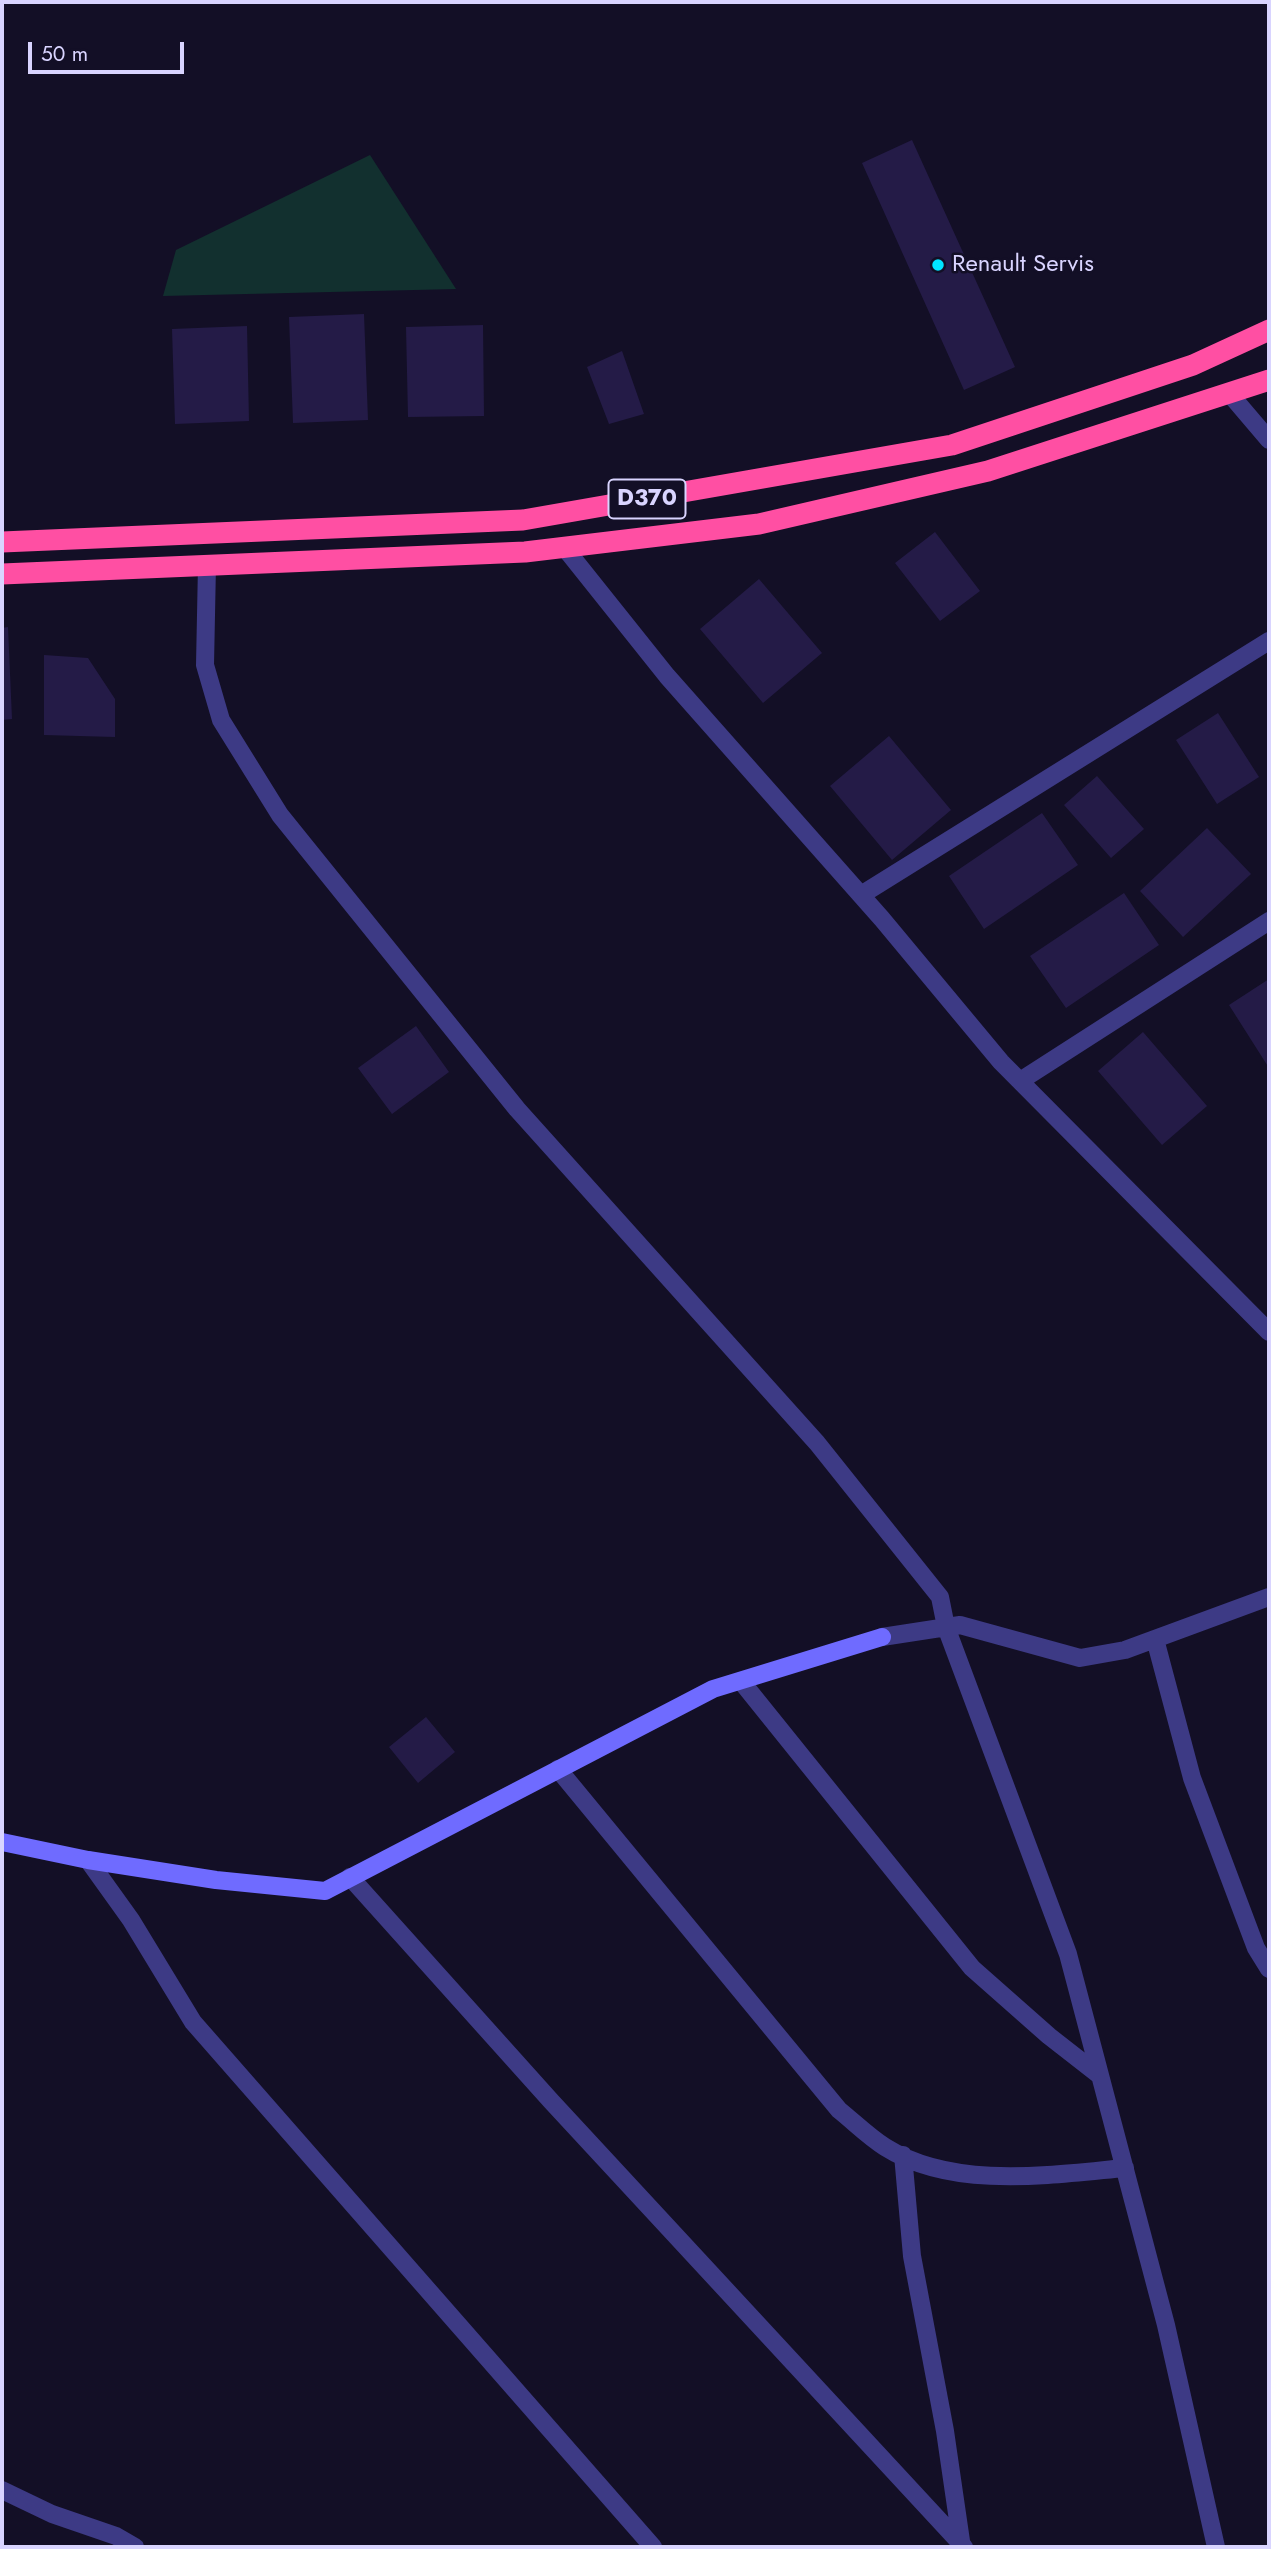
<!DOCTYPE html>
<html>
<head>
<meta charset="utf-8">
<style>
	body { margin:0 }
	#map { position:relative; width:1271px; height:2549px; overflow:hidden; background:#130f26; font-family:Jost,sans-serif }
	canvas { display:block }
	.frame { position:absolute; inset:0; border:4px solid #d9d4ff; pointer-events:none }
	.scale { position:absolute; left:28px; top:42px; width:156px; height:32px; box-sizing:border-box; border:4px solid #d9d4ff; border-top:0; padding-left:9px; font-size:21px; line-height:24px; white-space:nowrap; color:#d9d4ff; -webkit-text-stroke:5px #130f26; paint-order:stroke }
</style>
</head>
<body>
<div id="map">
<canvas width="1271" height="2549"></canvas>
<div class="frame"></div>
<div class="scale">50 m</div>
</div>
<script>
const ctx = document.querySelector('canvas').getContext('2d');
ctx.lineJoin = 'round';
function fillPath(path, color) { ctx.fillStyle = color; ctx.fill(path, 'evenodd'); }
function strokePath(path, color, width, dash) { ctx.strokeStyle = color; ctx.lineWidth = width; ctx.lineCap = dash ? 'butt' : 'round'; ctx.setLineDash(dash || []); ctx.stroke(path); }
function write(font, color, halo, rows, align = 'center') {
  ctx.font = font + ' Jost,sans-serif'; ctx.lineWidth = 5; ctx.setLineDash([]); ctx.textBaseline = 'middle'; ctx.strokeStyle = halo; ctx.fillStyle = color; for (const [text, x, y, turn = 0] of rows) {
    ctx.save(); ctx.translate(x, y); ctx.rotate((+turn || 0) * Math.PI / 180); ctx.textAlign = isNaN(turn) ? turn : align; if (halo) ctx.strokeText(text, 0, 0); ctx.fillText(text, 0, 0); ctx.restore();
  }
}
fillPath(new Path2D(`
	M 370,155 L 456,289 L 163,296 L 176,250 Z`), '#12302f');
fillPath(new Path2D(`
	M 912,140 L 1015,367 L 964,390 L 862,163 Z
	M 364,314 L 368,420 L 293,423 L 289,317 Z
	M 483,325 L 484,416 L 408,417 L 406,327 Z
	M 247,326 L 249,421 L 175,424 L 172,329 Z
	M 622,351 L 644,414 L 609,424 L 587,367 Z
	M 935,532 L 980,591 L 940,621 L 895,563 Z
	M 759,579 L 822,653 L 763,703 L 700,629 Z
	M 8,627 L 12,719 L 2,720 L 2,628 Z
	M 44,655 L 88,658 L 115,699 L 115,737 L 44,735 Z
	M 1218,713 L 1259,777 L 1217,804 L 1176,740 Z
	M 889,736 L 951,810 L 892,860 L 830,786 Z
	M 1097,776 L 1144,829 L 1111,858 L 1064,805 Z
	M 1042,813 L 1078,865 L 984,929 L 949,876 Z
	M 1207,828 L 1251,874 L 1183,937 L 1140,891 Z
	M 1124,893 L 1159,945 L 1066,1008 L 1030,956 Z
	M 1269,979 L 1269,1068 L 1229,1005 Z
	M 416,1026 L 449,1072 L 392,1114 L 358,1068 Z
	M 1143,1032 L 1207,1106 L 1162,1145 L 1098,1071 Z
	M 426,1717 L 455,1752 L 418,1783 L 389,1747 Z`), '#241b47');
strokePath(new Path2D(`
	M 1229,393 L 1269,440
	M 564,547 L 667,676 L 882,919 L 1001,1062 L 1269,1332
	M 207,565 L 205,665 L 221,720 L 280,815 L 517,1109 L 817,1443 L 940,1597 L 946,1627 L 1068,1954 L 1166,2325 L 1216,2547
	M 861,895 L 1269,641
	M 1020,1081 L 1269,921
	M 882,1637 L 960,1625 L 1080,1658 L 1125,1650 L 1269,1597
	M 1155,1639 L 1192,1778 L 1256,1948 L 1269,1969
	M 741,1681 L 972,1968 L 1049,2036 L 1099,2075
	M 558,1769 L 839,2110 C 854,2122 869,2137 885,2147 C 953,2190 1050,2175 1125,2168
	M 88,1860 L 131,1920 L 193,2022 L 653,2547
	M 350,1877 L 551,2101 L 964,2547
	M 903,2155 L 912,2256 L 945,2431 L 961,2541
	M 2,2490 L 52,2514 L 116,2536 L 135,2547`), '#3d3a85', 18);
strokePath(new Path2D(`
	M 2,1842 L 88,1860 L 216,1880 L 325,1891 L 713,1689 L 882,1637`), '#6f6bff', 18);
strokePath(new Path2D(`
	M 2,542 L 523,520 L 952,445 L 1193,365 L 1269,330
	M 2,574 L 525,552 L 759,524 L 988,471 L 1269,380`), '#ff4fa3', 21);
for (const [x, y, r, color] of [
	[938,265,7,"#00e5ff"]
]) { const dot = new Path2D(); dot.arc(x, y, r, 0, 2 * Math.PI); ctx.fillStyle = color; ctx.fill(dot); strokePath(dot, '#130f26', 2.5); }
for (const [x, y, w] of [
	[647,499,77]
]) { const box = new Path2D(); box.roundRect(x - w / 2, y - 19.5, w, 39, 5); ctx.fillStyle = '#130f26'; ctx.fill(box); strokePath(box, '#d9d4ff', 2); }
write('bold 23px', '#d9d4ff', null, [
	["D370",647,499]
]);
write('24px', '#d9d4ff', '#130f26', [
	["Renault Servis",952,265]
], 'left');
</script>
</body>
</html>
